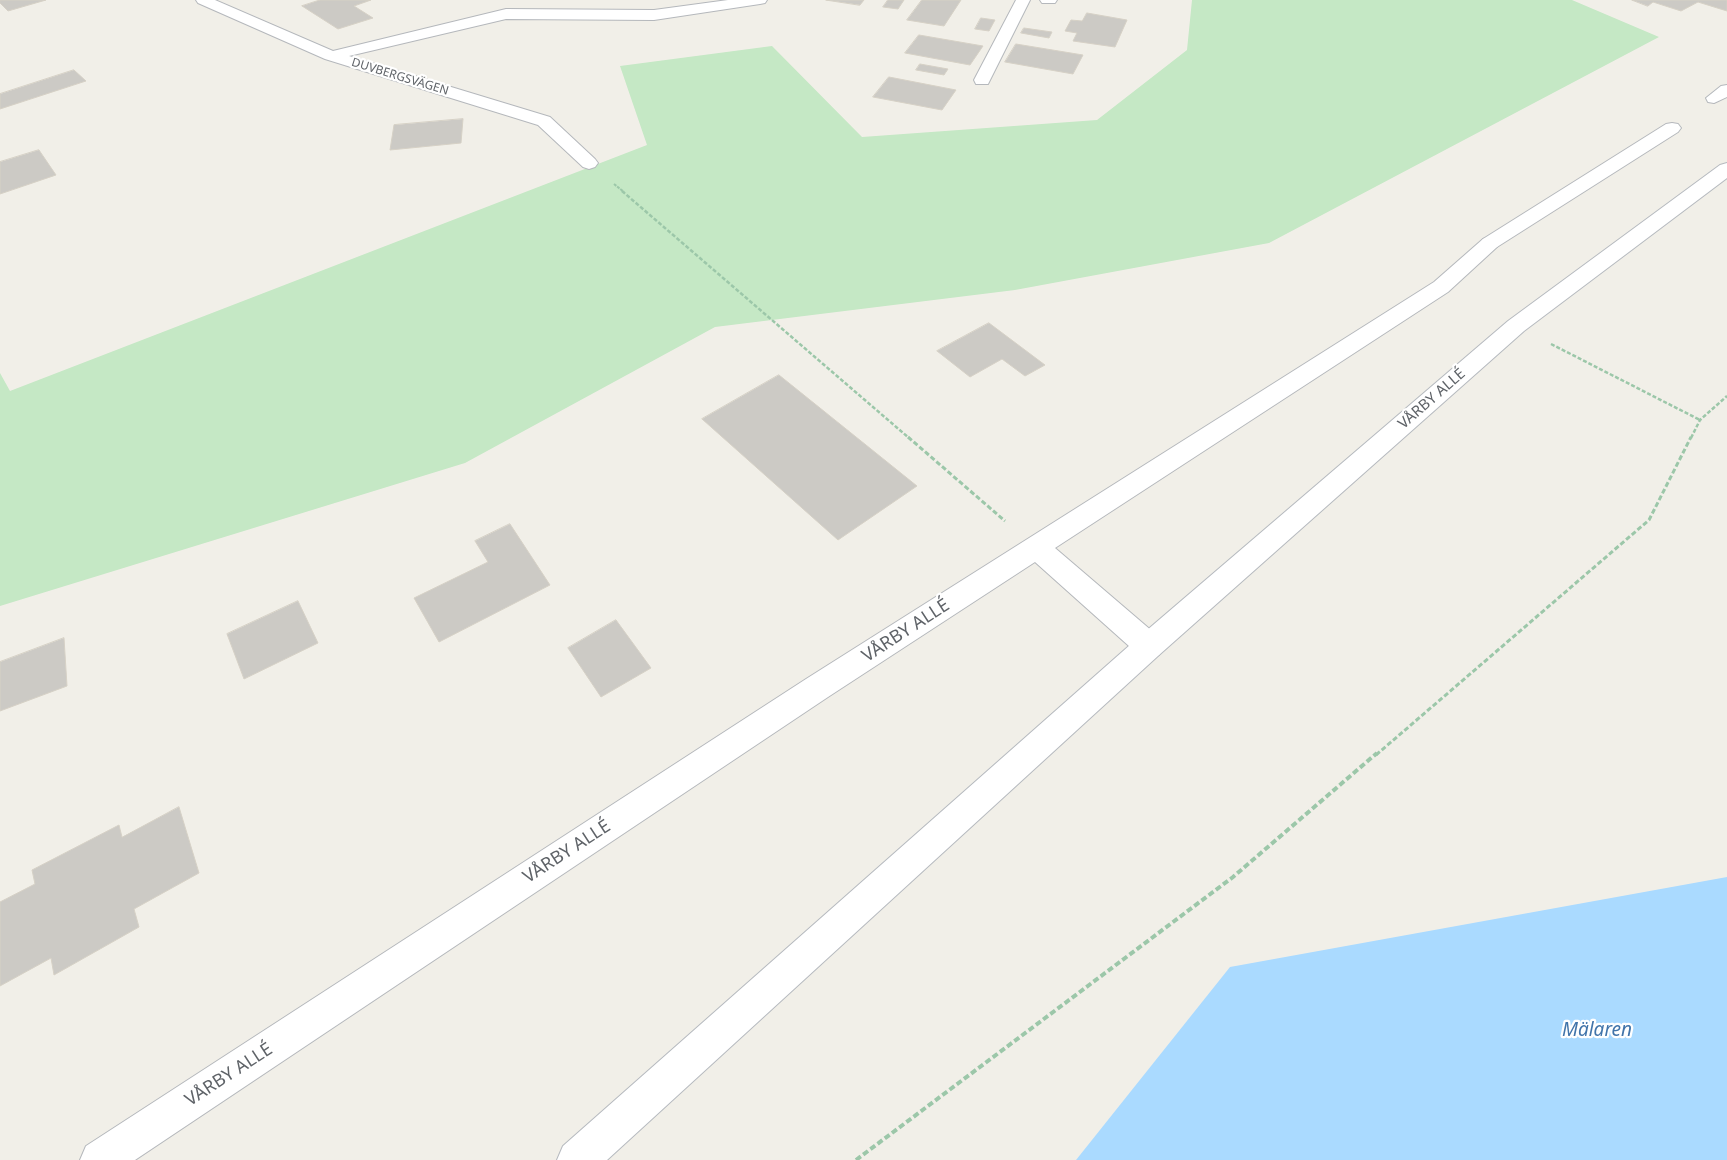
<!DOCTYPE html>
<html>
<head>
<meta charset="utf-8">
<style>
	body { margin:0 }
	canvas { display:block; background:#f1efe8 }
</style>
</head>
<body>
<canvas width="1727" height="1160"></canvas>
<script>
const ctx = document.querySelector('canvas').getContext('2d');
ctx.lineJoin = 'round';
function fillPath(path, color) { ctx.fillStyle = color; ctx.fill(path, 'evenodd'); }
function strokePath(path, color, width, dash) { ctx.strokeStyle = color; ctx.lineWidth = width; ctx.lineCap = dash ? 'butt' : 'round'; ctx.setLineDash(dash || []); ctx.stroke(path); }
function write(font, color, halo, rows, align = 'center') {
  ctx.font = font + ' "Noto Sans",sans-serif'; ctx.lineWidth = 4.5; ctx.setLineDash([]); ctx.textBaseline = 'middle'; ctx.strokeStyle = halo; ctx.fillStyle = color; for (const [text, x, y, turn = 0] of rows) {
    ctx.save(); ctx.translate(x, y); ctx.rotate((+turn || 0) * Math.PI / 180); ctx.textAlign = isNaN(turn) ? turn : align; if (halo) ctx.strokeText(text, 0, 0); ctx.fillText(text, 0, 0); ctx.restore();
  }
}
fillPath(new Path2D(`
	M 1192,0 L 1572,0 L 1659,37 L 1269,243 L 1015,290 L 715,327 L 465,463 L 0,606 L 0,373 L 10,391 L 647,145 L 620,66 L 772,46 L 862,137 L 1097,120 L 1187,50 Z`), '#c5e8c5');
fillPath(new Path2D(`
	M 1727,877 L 1727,1160 L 1076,1160 L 1230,967 Z`), '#aadaff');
const building = new Path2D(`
	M 0,0 L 46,0 L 8,11 L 0,3 Z
	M 320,0 L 371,0 L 354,6 L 373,18 L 338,29 L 302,6 Z
	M 826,0 L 864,0 L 860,5 Z
	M 888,0 L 904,0 L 898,9 L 883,7 Z
	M 922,0 L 961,0 L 944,26 L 907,20 Z
	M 1632,0 L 1727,0 L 1727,11 L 1698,2 L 1681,11 L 1653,2 L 1648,6 Z
	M 1087,13 L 1127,20 L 1115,47 L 1073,41 L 1077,33 L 1065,31 L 1071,20 L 1082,21 Z
	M 981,18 L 995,20 L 989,31 L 975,29 Z
	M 1024,28 L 1052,32 L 1049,38 L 1021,33 Z
	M 919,35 L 983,46 L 970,65 L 905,53 Z
	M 1016,44 L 1083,55 L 1073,74 L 1005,62 Z
	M 920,64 L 948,69 L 944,75 L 916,70 Z
	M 74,70 L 86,81 L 0,109 L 0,94 Z
	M 889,77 L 956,90 L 942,110 L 873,97 Z
	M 463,119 L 461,143 L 390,150 L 394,125 Z
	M 39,150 L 56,175 L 0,194 L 0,162 Z
	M 989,323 L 1045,365 L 1025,376 L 1002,359 L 970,377 L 937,351 Z
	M 779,375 L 917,486 L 838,540 L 702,419 Z
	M 510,524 L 550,585 L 439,642 L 414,598 L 488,562 L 475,541 Z
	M 298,601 L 318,643 L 244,679 L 227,634 Z
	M 616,620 L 651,668 L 601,697 L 568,648 Z
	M 64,638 L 67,686 L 0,711 L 0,662 Z
	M 179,807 L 199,873 L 134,909 L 139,927 L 54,975 L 51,958 L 0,986 L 0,902 L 35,884 L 32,870 L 119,825 L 122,837 Z`);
fillPath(building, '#cccac5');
strokePath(building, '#d6d1c6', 1);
const lane = new Path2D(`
	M 1727,85 L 1727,97 L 1714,103 L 1708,102 L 1706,98 L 1721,86 Z
	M 1672,123 L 1678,124 L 1681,128 L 1678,132 L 1497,247 L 1490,249 L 1483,247 L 1480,243 L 1483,239 L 1666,124 Z`);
const street = new Path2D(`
	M 196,0 L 215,0 L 333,51 L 506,9 L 654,10 L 728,0 L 767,0 L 765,3 L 760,4 L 654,20 L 506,19 L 349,56 L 550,117 L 595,159 L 598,163 L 595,167 L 589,169 L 583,167 L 538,125 L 325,59 L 198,3 Z
	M 1016,0 L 1030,0 L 988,84 L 976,84 L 974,80 Z
	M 1040,0 L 1057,0 L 1055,3 L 1042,3 Z
	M 1490,237 L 1497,239 L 1500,243 L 1497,247 L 1448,292 L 1055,548 L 1159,637 L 1163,646 L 1159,655 L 1149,658 L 1139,655 L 1035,562 L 828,697 L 135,1160 L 80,1160 L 86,1146 L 806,679 L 1434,282 L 1483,239 Z`);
const secondary = new Path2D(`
	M 1727,163 L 1727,178 L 1524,331 L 1159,655 L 607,1160 L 557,1160 L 563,1146 L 1139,637 L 1508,321 L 1720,165 Z`);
strokePath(lane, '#b5b8bc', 2);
strokePath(street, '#b5b8bc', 2);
strokePath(secondary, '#b6babf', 2);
strokePath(new Path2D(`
	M 614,184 L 624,192`), '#9cc7a9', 2, [3, 1]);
strokePath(new Path2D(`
	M 622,191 L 909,438
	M 1551,344 L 1700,420
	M 1691,438 L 1700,420 L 1727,396`), '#9cc7a9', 2.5, [4, 2]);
strokePath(new Path2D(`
	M 908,437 L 1005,521
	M 1376,755 L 1649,520 L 1691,437`), '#9cc7a9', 3, [5, 2.5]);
strokePath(new Path2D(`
	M 856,1160 L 1233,877 L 1377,753`), '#9cc7a9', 4, [6, 3]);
fillPath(lane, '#fff');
fillPath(street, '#fff');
fillPath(secondary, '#fff');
write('12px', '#5f6368', '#fff', [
	["DUVBERGSVÄGEN",400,77,17]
]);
write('15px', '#5f6368', '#fff', [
	["VÅRBY ALLÉ",1432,399,-41]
]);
write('18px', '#5f6368', '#fff', [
	["VÅRBY ALLÉ",906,631,-33],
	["VÅRBY ALLÉ",567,852,-33],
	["VÅRBY ALLÉ",229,1075,-33]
]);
write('italic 19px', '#4174aa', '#fff', [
	["Mälaren",1597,1031]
]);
</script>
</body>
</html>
